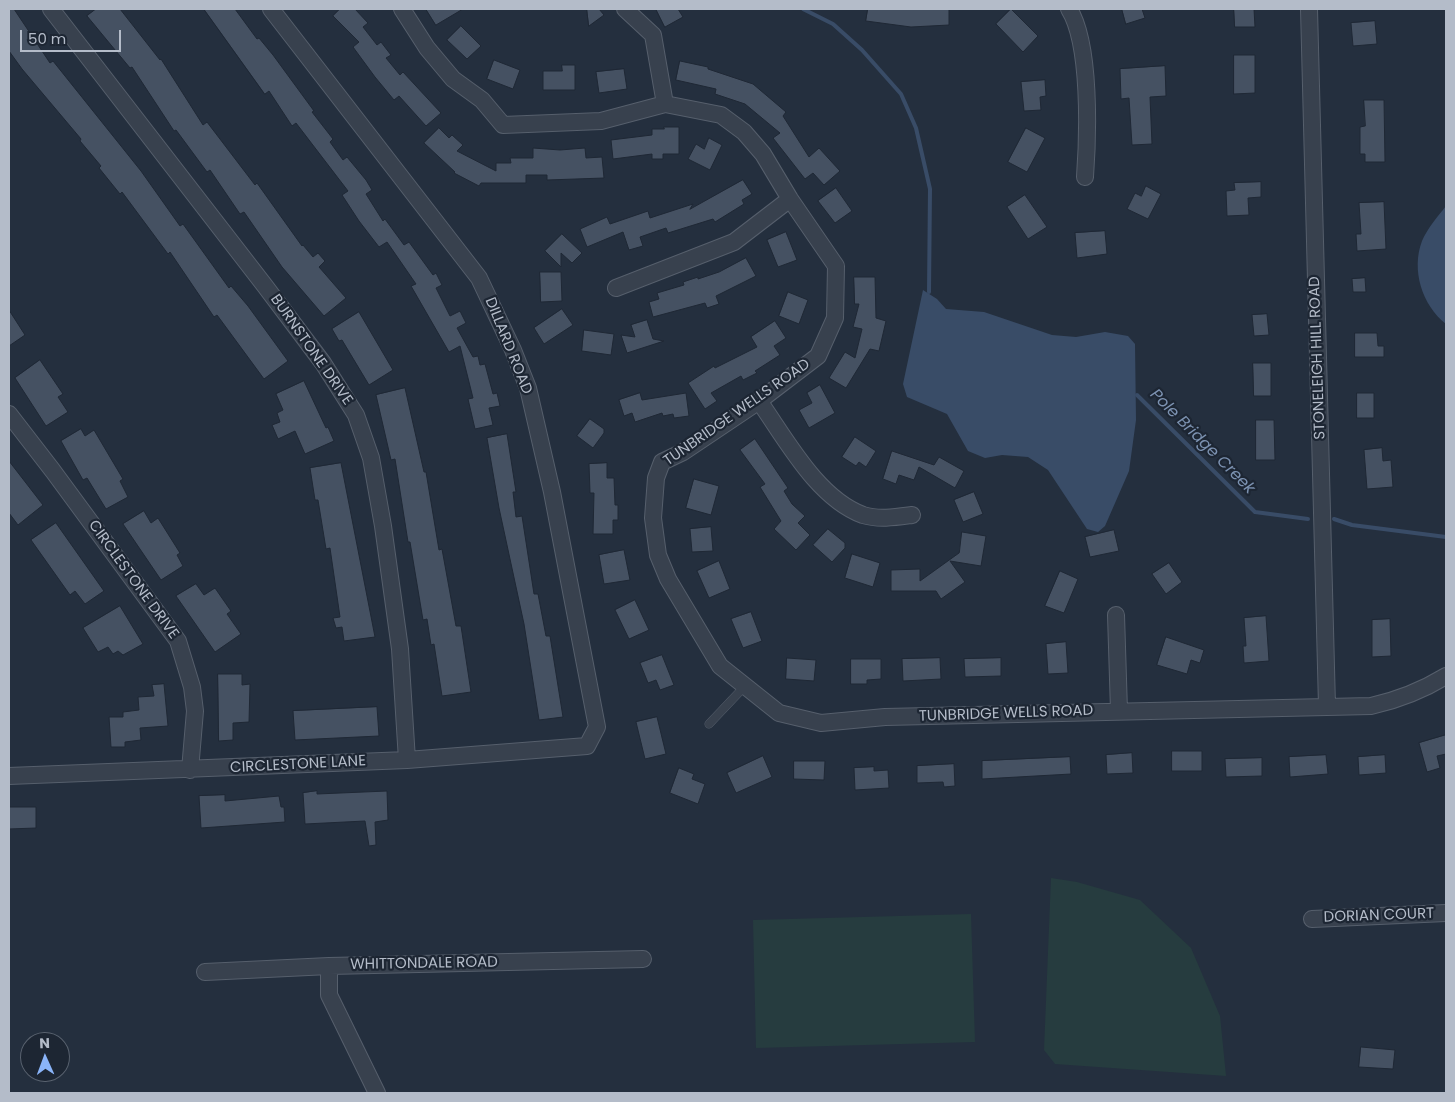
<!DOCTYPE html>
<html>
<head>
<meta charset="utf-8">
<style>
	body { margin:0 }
	#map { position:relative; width:1455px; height:1102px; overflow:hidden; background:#242f3e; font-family:Poppins,sans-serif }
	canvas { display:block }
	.frame { position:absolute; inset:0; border:10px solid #b4bcc9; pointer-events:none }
	.north { position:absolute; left:20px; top:1032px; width:50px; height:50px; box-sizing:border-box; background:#1d2633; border:1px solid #59626f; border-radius:50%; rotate:358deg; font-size:14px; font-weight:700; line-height:20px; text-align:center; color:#b4bcc9 }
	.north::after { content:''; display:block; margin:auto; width:18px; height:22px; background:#8ab4f8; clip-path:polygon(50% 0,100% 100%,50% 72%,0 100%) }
	.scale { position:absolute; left:20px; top:30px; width:101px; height:22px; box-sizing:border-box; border:2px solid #b4bcc9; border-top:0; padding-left:6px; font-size:15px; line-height:18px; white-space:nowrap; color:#b4bcc9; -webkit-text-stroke:4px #1d2633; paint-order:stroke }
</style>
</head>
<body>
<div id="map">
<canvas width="1455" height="1102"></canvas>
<div class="frame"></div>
<div class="north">N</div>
<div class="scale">50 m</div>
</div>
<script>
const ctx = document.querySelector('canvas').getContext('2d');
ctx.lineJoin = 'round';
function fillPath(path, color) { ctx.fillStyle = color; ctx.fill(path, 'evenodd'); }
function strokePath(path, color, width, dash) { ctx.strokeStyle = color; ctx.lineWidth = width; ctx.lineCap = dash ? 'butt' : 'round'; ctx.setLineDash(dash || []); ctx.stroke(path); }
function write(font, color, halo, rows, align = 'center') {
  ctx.font = font + ' Poppins,sans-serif'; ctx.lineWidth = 4.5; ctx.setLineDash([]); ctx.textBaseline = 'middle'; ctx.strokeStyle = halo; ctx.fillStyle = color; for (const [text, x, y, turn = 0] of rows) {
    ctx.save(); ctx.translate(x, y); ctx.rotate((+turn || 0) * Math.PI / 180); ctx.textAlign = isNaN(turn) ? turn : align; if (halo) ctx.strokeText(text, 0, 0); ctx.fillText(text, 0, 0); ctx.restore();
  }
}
fillPath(new Path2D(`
	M 1051,878 L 1077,882 L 1140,900 L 1191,948 L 1220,1016 L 1226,1076 L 1055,1064 L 1044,1050 Z
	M 971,914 L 975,1042 L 756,1048 L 753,920 Z`), '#263c3f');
fillPath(new Path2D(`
	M 1446,206 L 1446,324 C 1422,305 1411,270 1422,241 C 1427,229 1438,216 1446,206 Z
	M 923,290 L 937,299 L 946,309 L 984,312 L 1052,335 L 1076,337 L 1105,332 L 1128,336 L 1135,344 L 1136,420 L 1129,471 L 1105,526 L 1098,532 L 1087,529 L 1048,470 L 1028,457 L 1002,455 L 985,458 L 968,451 L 947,414 L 907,397 L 903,384 Z`), '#394c67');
strokePath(new Path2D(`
	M 803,9 L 833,24 L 862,50 L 901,94 L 916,128 L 930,189 L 929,292
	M 1137,395 L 1255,512 L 1308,519
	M 1334,519 L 1352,525 L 1446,537`), '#394c67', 4);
const building = new Path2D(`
	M 9,9 L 14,9 L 50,63 L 53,61 L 141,171 L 180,226 L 183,224 L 229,288 L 231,286 L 248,306 L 288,361 L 264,379 L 217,315 L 214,317 L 170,252 L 168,254 L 122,192 L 120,194 L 99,168 L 101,166 L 80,141 L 81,139 L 22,69 L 9,51 Z
	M 96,9 L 120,9 L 160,60 L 161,59 L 203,125 L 207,122 L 255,185 L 257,183 L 302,246 L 303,245 L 313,257 L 318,253 L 325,261 L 319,267 L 346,298 L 324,316 L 282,267 L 244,212 L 240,214 L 210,170 L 207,172 L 176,130 L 174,131 L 132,67 L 130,68 L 87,16 Z
	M 204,9 L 235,9 L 257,39 L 259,38 L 273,55 L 314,111 L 312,112 L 333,139 L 330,142 L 343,160 L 347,157 L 366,180 L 372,190 L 366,194 L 383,221 L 385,219 L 404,245 L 409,242 L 433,275 L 436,273 L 442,285 L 436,288 L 450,316 L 460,311 L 466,323 L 457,328 L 473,357 L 478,356 L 480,365 L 485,364 L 493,394 L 497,393 L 500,406 L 489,408 L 493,425 L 475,429 L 468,399 L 473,398 L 460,346 L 449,352 L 411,286 L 416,284 L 387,242 L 379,247 L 359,221 L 342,195 L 348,191 L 296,123 L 292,126 L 269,91 L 265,94 Z
	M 340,9 L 355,9 L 368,23 L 363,27 L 377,45 L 381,42 L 391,55 L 386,58 L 400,75 L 403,72 L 441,113 L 426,126 L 399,96 L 394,100 L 375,77 L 353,47 L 359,42 L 333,16 Z
	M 426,9 L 463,9 L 436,25 Z
	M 587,9 L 599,9 L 604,15 L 589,26 Z
	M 656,9 L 678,9 L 683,17 L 665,27 Z
	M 868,9 L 949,9 L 949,25 L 911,27 L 866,21 Z
	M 1011,9 L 1038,36 L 1023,52 L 996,24 Z
	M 1122,9 L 1142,9 L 1145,18 L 1126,24 Z
	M 1234,9 L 1254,9 L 1255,27 L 1235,27 Z
	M 1375,21 L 1377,44 L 1353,46 L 1351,23 Z
	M 461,26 L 481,46 L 467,59 L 447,40 Z
	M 1234,55 L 1255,55 L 1255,93 L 1234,94 Z
	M 494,60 L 520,70 L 513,89 L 487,79 Z
	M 680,61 L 708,67 L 708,69 L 753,84 L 786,112 L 783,116 L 809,157 L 819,148 L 840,171 L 824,185 L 813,173 L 805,179 L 773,138 L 780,133 L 745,104 L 715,94 L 716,89 L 676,80 Z
	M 562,65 L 575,65 L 575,90 L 543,90 L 543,71 L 562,71 Z
	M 1165,66 L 1166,96 L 1150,97 L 1152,144 L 1132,145 L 1129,98 L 1121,99 L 1120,69 Z
	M 624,69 L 627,89 L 599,93 L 596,72 Z
	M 1045,80 L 1046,96 L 1040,97 L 1041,110 L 1024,111 L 1021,82 Z
	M 1364,100 L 1384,100 L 1385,162 L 1365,162 L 1365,154 L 1360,154 L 1360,127 L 1365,126 Z
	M 664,127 L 679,127 L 679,154 L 663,154 L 663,159 L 652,159 L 652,154 L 613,159 L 611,140 L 652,135 L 652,129 L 664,129 Z
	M 439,128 L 449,138 L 452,135 L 463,145 L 457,151 L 496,171 L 496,163 L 511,163 L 510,158 L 533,158 L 533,148 L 560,150 L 585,148 L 586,158 L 602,157 L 604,178 L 547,180 L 547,175 L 526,175 L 526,183 L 481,183 L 479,186 L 454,173 L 455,172 L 424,143 Z
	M 1026,128 L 1045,138 L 1027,172 L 1008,162 Z
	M 709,138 L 722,145 L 710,170 L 688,159 L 696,144 L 704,149 Z
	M 743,180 L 752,194 L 742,200 L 744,204 L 715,222 L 713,219 L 668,233 L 666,228 L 640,237 L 643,246 L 629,250 L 623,232 L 587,247 L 580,229 L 607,217 L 610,224 L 648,211 L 650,218 L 693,204 L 690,209 Z
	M 1261,182 L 1261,197 L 1248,198 L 1249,215 L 1227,216 L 1226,191 L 1235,190 L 1234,183 Z
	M 1146,186 L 1161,194 L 1148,219 L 1127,209 L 1135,193 L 1141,196 Z
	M 836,188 L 852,211 L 835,223 L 818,201 Z
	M 1025,195 L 1047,227 L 1028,239 L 1007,207 Z
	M 1384,202 L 1386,249 L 1357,251 L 1356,234 L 1361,234 L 1359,203 Z
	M 1105,231 L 1107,254 L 1077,258 L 1075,233 Z
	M 786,232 L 797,260 L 778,267 L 767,240 Z
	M 562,234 L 582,253 L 572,263 L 561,253 L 561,267 L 545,251 Z
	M 746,258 L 756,276 L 716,296 L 719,304 L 707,308 L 705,303 L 653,317 L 649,302 L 659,299 L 657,293 L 684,285 L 683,282 L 698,277 L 698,279 L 719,272 Z
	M 540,272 L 561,272 L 562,301 L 541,302 Z
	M 854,277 L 875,277 L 876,318 L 886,321 L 879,351 L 870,349 L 846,388 L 829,378 L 845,352 L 855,358 L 862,329 L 853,327 L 859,304 L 855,304 Z
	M 1365,278 L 1366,292 L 1353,292 L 1352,279 Z
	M 788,292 L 808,300 L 799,324 L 779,316 Z
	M 562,309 L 573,325 L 544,344 L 534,328 Z
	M 9,310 L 25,335 L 9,346 Z
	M 359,312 L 393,370 L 369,385 L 342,340 L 339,341 L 332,329 Z
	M 1267,314 L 1269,335 L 1254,336 L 1252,315 Z
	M 647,320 L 653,339 L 664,341 L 627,353 L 621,335 L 635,337 L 631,325 Z
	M 775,321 L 786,338 L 774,346 L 780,355 L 755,371 L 757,373 L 743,380 L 741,376 L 711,393 L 717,401 L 705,409 L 688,383 L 714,366 L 715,368 L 757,347 L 751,337 Z
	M 584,330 L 614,334 L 611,355 L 582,351 Z
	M 1355,333 L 1377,333 L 1378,346 L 1384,346 L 1384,357 L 1355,357 Z
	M 40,360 L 63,394 L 58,397 L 68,412 L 46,426 L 15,378 Z
	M 1253,363 L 1271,363 L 1271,396 L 1254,396 Z
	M 304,381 L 326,428 L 328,427 L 334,441 L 305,454 L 295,431 L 278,439 L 272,425 L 280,422 L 277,413 L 283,410 L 276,394 Z
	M 820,385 L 835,413 L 809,428 L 799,410 L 812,403 L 807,393 Z
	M 405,388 L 424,472 L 426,472 L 439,550 L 442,549 L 456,626 L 461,626 L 471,692 L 442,696 L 434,644 L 431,645 L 427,619 L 423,620 L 410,542 L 408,542 L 395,459 L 391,460 L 376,395 Z
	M 640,393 L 642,400 L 686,393 L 689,416 L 674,418 L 673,414 L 663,416 L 662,413 L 635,422 L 632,413 L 624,416 L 619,400 Z
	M 1357,393 L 1374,393 L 1374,418 L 1357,418 Z
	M 590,419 L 604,429 L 604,433 L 593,448 L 577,436 Z
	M 1256,420 L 1274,420 L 1275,460 L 1256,460 Z
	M 81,429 L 85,436 L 94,430 L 123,479 L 120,481 L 128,497 L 106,509 L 87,478 L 83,480 L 61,441 Z
	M 507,434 L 516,492 L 513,492 L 516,517 L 522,516 L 534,594 L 538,594 L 546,636 L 550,636 L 563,717 L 539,720 L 524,624 L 499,508 L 487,438 Z
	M 855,437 L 876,451 L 866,467 L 859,462 L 856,466 L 842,457 Z
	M 755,439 L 788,488 L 784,491 L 792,504 L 805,516 L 798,523 L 810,535 L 796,550 L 774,529 L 781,521 L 760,487 L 765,484 L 740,450 Z
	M 1382,448 L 1383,461 L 1391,460 L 1393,487 L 1367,489 L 1364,450 Z
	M 892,451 L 934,465 L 939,457 L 964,471 L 955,488 L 919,467 L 914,480 L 899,475 L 896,484 L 883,479 Z
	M 9,461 L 43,505 L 18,525 L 9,513 Z
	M 341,463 L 375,637 L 344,641 L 342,627 L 336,628 L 333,618 L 340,617 L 330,548 L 326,549 L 318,500 L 315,500 L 310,468 Z
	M 607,463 L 607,478 L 614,478 L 615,505 L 618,505 L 618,520 L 613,520 L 613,534 L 593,534 L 594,493 L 590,493 L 589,464 Z
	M 694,479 L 719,486 L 711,515 L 686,508 Z
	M 974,492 L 983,514 L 963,522 L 954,500 Z
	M 144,511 L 151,523 L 158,518 L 180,553 L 177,555 L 183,566 L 161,580 L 123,524 Z
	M 56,523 L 104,591 L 85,604 L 75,591 L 70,595 L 31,540 Z
	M 711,527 L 713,551 L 692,552 L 690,529 Z
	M 828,529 L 845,543 L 845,548 L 832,562 L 813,545 Z
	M 1114,530 L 1119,551 L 1090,557 L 1085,537 Z
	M 962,532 L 986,536 L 981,566 L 950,561 L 965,582 L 941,599 L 936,591 L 891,591 L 891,570 L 920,569 L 920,581 L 959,553 Z
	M 624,550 L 630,580 L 604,584 L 599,555 Z
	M 852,554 L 880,563 L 873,587 L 845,578 Z
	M 719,561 L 730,589 L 709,598 L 697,571 Z
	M 1169,563 L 1182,582 L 1166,594 L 1152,574 Z
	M 1060,571 L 1078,579 L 1064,613 L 1045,606 Z
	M 196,584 L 204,595 L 215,588 L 231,611 L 227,614 L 241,634 L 215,652 L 176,596 Z
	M 635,600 L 649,630 L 629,639 L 615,610 Z
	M 120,606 L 143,644 L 123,655 L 118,651 L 113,654 L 108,647 L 98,652 L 83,628 Z
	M 751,612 L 762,641 L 743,648 L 731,619 Z
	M 1266,616 L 1269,661 L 1244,663 L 1243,646 L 1246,646 L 1244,618 Z
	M 1390,619 L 1391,656 L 1372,657 L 1372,620 Z
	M 1166,637 L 1204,650 L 1200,663 L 1191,660 L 1187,674 L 1157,665 Z
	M 1066,642 L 1068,673 L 1048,674 L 1046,644 Z
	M 662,655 L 674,685 L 660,690 L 656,680 L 648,683 L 640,663 Z
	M 787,658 L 816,660 L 814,681 L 786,679 Z
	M 940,658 L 941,679 L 903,681 L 902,659 Z
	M 1001,658 L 1001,676 L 965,677 L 964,659 Z
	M 851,659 L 881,659 L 881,679 L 867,680 L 867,684 L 851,684 Z
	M 218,674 L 242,674 L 242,685 L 250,684 L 249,722 L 233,723 L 233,740 L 219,741 Z
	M 164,684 L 168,726 L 140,728 L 141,740 L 125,742 L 125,747 L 111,747 L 109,717 L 123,717 L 123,712 L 139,710 L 138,697 L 154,696 L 152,685 Z
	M 377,707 L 379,736 L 295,740 L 293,711 Z
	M 657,717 L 666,754 L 645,759 L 636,722 Z
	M 1446,735 L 1446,754 L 1437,756 L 1440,768 L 1427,772 L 1419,743 Z
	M 1172,751 L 1202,751 L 1202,771 L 1172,771 Z
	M 1132,753 L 1133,773 L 1107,774 L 1106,755 Z
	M 1326,755 L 1328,774 L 1290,777 L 1289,757 Z
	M 1385,755 L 1386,773 L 1359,775 L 1358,757 Z
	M 763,756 L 772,777 L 736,793 L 727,773 Z
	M 1070,757 L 1071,774 L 982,779 L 982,761 Z
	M 1262,758 L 1262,776 L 1226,777 L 1225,759 Z
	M 794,761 L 825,761 L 824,780 L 794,779 Z
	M 954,764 L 955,786 L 944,787 L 943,782 L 917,783 L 917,766 Z
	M 874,767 L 874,771 L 888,770 L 889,788 L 855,790 L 854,768 Z
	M 679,768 L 694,774 L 692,779 L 705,784 L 698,804 L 670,793 Z
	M 317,791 L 317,794 L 387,791 L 388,820 L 375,822 L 376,845 L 369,846 L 365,821 L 305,824 L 303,793 Z
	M 225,795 L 225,801 L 279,796 L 281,807 L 284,807 L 285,822 L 201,828 L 199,796 Z
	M 9,807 L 36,807 L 36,828 L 9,829 Z
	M 1361,1047 L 1395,1050 L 1393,1069 L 1359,1067 Z`);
fillPath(building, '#455162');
strokePath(building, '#1f2835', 1);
const service = new Path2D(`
	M 709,724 L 745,686`);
const minor = new Path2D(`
	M 51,9 L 265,286 L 323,363 L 356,415 L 371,458 L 383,526 L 400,649 L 407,760
	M 402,9 L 427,48 L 453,79 L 482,100 L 503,125 L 601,121 L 665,104 L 721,115 L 744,132 L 763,154 L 790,199 L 836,266 L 835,318 L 818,356 L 759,401 L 683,452 L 662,462 L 656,478 L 653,518 L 658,555 L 668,579 L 720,666 L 779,713 L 821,723 L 885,717 L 1371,706 C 1398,700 1423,690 1446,676
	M 625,9 L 653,35 L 665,104
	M 1069,9 C 1091,44 1088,136 1085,177
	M 1309,9 L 1327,706
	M 616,288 L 734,242 L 790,199
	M 759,401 C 786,439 817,498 863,515 C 879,520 897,517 912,515
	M 9,414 L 53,471 L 178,641 L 192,687 L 195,711 L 190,770
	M 1116,615 L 1119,711
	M 9,776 L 407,760 L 587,746 L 597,727 L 552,492 L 528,388 L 513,350 L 479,278 L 271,9
	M 1312,919 L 1446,913
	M 329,966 L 329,995 L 377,1093
	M 205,972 L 329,966 L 643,959`);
strokePath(service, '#565f6c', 9);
strokePath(minor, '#565f6c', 18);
strokePath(service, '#38414e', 8);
strokePath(minor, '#38414e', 16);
write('15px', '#b4bcc9', '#1d2633', [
	["DILLARD ROAD",508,346,68],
	["BURNSTONE DRIVE",311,350,55],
	["STONELEIGH HILL ROAD",1318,358,-92],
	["TUNBRIDGE WELLS ROAD",737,413,-35],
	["CIRCLESTONE DRIVE",133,580,54],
	["TUNBRIDGE WELLS ROAD",1006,714,-2],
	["CIRCLESTONE LANE",298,765,-3],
	["DORIAN COURT",1379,916,-2],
	["WHITTONDALE ROAD",424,964,-1]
]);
write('italic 16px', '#7c92b1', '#1d2633', [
	["Pole Bridge Creek",1202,442,45]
]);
</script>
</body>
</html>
